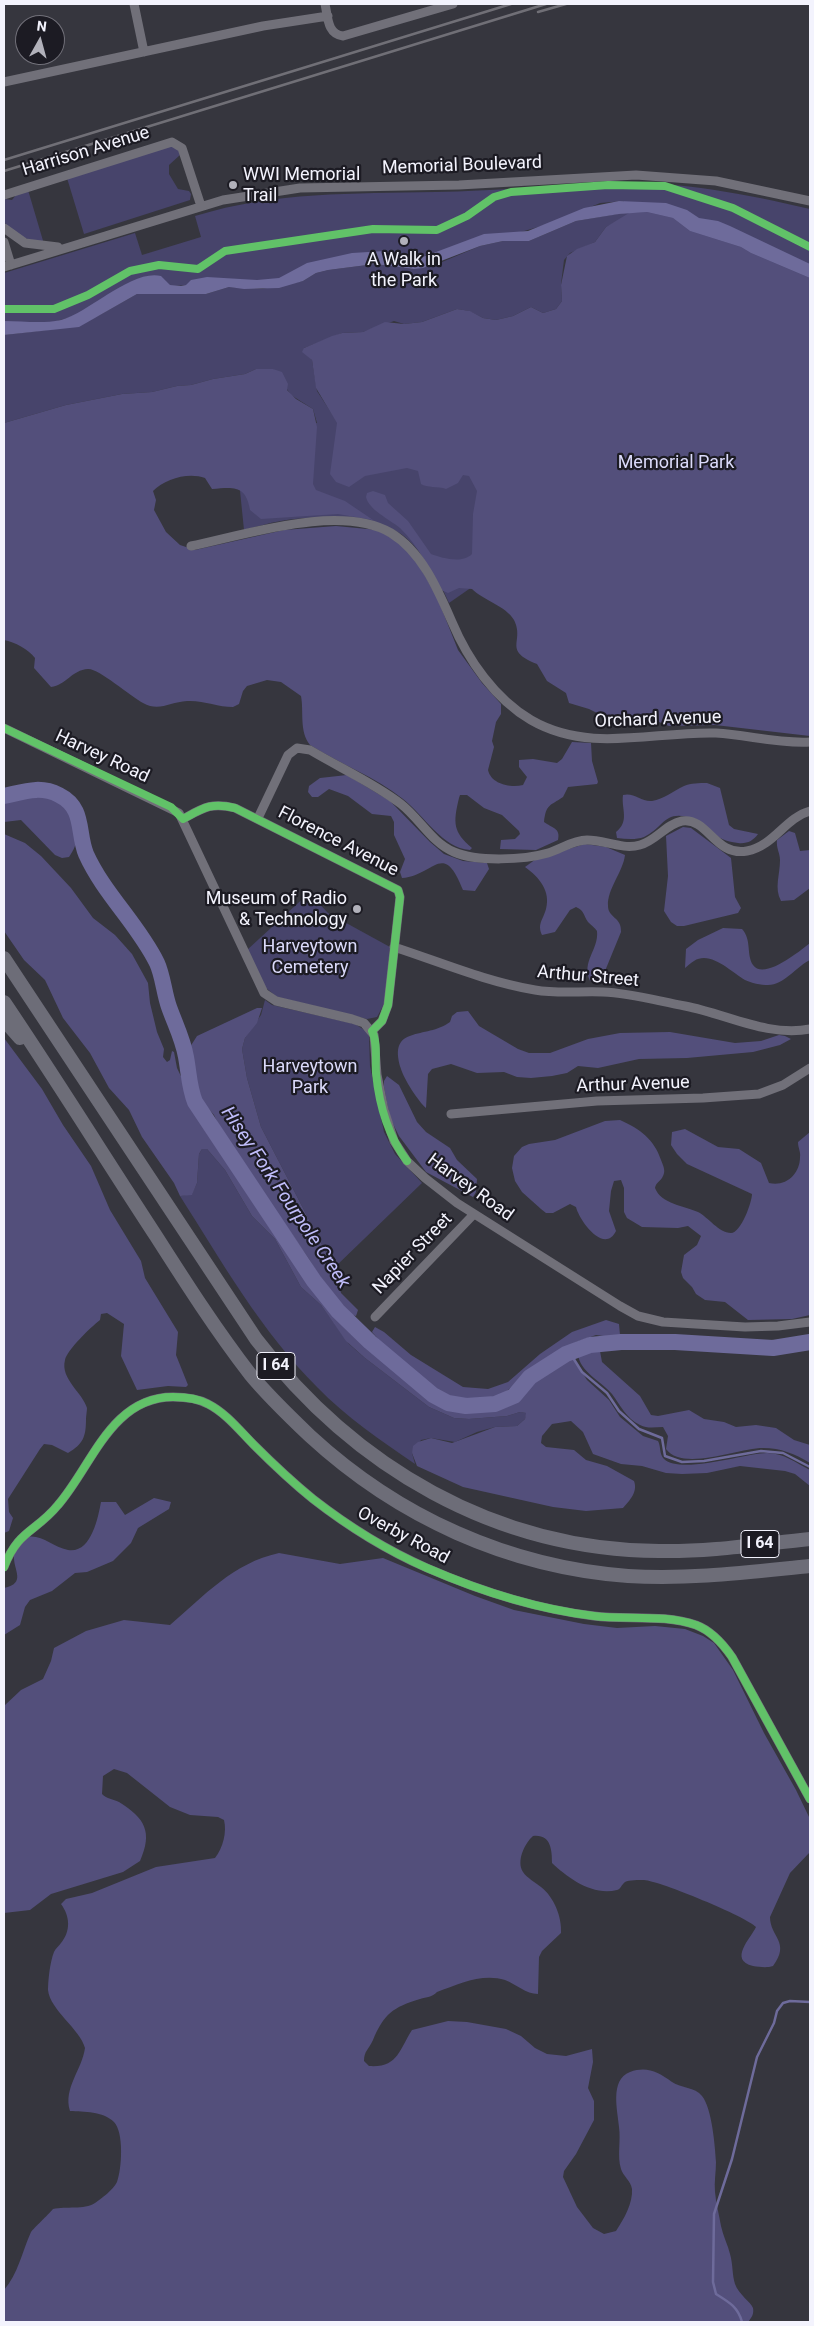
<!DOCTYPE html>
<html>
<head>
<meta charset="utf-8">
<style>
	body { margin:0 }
	#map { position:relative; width:814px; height:2326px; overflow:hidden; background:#36363e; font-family:Roboto,sans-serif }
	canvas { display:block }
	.frame { position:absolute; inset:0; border:5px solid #f3f3fd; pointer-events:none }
	.north { position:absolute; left:15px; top:15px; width:50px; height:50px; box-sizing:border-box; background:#1c1b23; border:1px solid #72717a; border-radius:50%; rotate:7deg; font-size:14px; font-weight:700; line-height:20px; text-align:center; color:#f3f3fd }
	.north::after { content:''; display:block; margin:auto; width:18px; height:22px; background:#b1b1ba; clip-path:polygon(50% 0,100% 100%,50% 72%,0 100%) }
</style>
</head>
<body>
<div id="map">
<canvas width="814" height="2326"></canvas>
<div class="frame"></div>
<div class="north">N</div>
</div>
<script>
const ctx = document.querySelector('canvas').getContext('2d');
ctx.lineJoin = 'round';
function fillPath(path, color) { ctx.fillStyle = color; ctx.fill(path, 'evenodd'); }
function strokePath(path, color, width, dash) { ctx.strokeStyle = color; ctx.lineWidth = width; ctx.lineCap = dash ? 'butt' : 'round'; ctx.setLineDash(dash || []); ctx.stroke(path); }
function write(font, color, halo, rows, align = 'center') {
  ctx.font = font + ' Roboto,sans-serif'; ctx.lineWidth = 4.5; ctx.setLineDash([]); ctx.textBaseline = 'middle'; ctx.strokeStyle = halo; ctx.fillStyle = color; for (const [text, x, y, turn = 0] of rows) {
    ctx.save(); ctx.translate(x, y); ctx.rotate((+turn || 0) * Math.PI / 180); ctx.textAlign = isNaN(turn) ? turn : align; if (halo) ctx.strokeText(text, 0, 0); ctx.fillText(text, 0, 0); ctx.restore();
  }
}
fillPath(new Path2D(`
	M 169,145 L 179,149 L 180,155 L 169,165 L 169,174 L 178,189 L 189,191 L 191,194 L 190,200 L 84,234 L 67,178 Z
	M 607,182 C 677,181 742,193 810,209 L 810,619 L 518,555 L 449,603 C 439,580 424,553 405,537 C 379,515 312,515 281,521 C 268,523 256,527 244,530 L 234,432 L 317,423 L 313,409 L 291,395 L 273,369 L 256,369 L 245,374 L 213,379 L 191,385 L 177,386 L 152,392 L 122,394 L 66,405 L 4,423 L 4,335 L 47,330 L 98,316 L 137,294 L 206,294 L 229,287 L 262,289 L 303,281 L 316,273 L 328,270 L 375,264 L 414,269 L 435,265 L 480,246 L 503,241 L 529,241 L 576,221 L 623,213 L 624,201 L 600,203 L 555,222 L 432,258 L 408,261 L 388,257 L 281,280 L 172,286 L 163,284 L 94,310 L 37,327 L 4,324 L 4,273 L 135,233 L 142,255 L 201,237 L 195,216 C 277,191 352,194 436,192 C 493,191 550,186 607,182 ZM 623,219 L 600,343 L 336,420 L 317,391 L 312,360 L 304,348 L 342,333 L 363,332 L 394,321 L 404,324 L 422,322 L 457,309 L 469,311 L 483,318 L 496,320 L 513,316 L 531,307 L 543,313 L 556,309 L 562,301 L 561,284 L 564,260 L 570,253 L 595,242 L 606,227 Z
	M 28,190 L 44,244 C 33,242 6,232 4,220 C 2,214 4,206 4,199 L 12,200 L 16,195 Z
	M 309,893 L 328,913 L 390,947 L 385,1002 L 377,1017 L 367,1019 L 277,997 L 266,988 L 247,950 Z
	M 265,1000 L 272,1005 L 355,1024 L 366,1031 L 369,1036 L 370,1066 L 384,1132 L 395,1154 L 422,1183 L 334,1268 L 261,1127 L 247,1078 L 242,1049 L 245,1038 L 261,1015 Z
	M 202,1149 L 207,1149 L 225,1170 L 252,1216 L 275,1239 L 301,1287 L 321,1305 L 349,1344 L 365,1358 L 429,1407 L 454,1418 L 469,1419 L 507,1416 L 520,1412 L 527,1413 L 525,1419 L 517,1426 L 495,1427 L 477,1432 L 455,1442 L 431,1438 L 421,1440 L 412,1453 L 415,1464 C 380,1440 346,1417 317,1387 C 261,1331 222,1262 180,1196 L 192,1194 L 197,1183 L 199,1154 Z`), '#47446b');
fillPath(new Path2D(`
	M 647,212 L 673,218 L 690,231 L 741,247 L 751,253 L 810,278 L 810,736 L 715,725 L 669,726 L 654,720 L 639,718 L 605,717 L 589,709 L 569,703 L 566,693 L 547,681 L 537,664 C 502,650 525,642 514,620 C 506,606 483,600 472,589 L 459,588 L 448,593 L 441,590 C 428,568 419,546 400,528 C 389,519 369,510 366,497 L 367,493 L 373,491 L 385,495 L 388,503 L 408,521 L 431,554 C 442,558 462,564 472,554 L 473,514 L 477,491 L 469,476 L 463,475 L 458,483 L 446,489 C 438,486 427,488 421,484 L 418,471 L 407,468 L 365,476 L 349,487 L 336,482 L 330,474 L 337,423 L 316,388 L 312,360 L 302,352 L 304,348 L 332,336 L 342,333 L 363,332 L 385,322 L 404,324 L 422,322 L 457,309 L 470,311 L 483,318 L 496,320 L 513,316 L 531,307 L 543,313 L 556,309 L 562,301 L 561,285 L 567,256 L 577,249 L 595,242 L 606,227 L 629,213 Z
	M 256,369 L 273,369 L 282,372 L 288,384 L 287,390 L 296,399 L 313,409 L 317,427 L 313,484 L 316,490 L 345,501 L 373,520 L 338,514 L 261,519 L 250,510 C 246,485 234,487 212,489 L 205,478 C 188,472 165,479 153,491 L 156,500 L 154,510 L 166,532 L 180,545 L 195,550 L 284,530 L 336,526 L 378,530 L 397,541 L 416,560 L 437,597 L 458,650 L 482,683 L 501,704 L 501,714 L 496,722 L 492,741 L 494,747 L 488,770 C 491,784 510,788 523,785 L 527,777 L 519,767 L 519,760 L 533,759 L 557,763 L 562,759 L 572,742 L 591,743 L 592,761 L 598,782 L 597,784 L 568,787 L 563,797 C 550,806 546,804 544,822 C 552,828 561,828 558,840 L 536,850 L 500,849 L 501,840 L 515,839 L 520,834 L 519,831 L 502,815 L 484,808 L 467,795 L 460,795 L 459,798 C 453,823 453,832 472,848 L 470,850 C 442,848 424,815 403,799 C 376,777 340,764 310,745 C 299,731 304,712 301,696 L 281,682 L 267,680 L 247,686 L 243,691 L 239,704 L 233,707 C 218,707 203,700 187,701 C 170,702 159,712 143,703 C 130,696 98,668 88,669 C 72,670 66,685 51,687 L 34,668 L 35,658 C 28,649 15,642 4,640 L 4,423 L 66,405 L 122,394 L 152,392 L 177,386 L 191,385 L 213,379 L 245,374 Z
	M 347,775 L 390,801 L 430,842 L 444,854 L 463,861 L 487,863 L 489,869 L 475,891 L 463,890 C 443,839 434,876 402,878 L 400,872 L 405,859 L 394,835 L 394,822 L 391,816 L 372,814 L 348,796 L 329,789 L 318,797 L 312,797 L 308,792 L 309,786 L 320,778 Z
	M 707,783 L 720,788 L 729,825 L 734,829 L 758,834 C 753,841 747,844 738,843 C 712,840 714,828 695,820 C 665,807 664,828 644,837 C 636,840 626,839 617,838 L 616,832 C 630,821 621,809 623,795 C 634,792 641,802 652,801 C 664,799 673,791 684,786 C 691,783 699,783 707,783 Z
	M 38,792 C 69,796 90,830 69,857 L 62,858 L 55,855 L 21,820 L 4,822 L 4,799 Z
	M 683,827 L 691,828 L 731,858 L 735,897 L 741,908 L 738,913 L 684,926 L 677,926 L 671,922 L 664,911 L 668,876 L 666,836 Z
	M 789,831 L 795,833 L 800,851 L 810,850 L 810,888 L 794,900 L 781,901 C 774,888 780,875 780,860 C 780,853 776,848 777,840 Z
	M 4,834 L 25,843 L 41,856 L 71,888 L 93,918 L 115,935 L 132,954 L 148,983 L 150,1003 L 157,1032 L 164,1049 L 163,1057 L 167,1062 L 170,1060 L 172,1051 L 174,1052 L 177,1068 L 188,1091 L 189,1098 L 211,1137 L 240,1174 L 304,1270 L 331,1308 L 369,1345 L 398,1368 L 429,1397 L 457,1409 L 467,1411 L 501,1406 L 513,1401 L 526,1390 L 549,1365 L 573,1358 L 587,1380 L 609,1400 L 620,1417 L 643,1436 L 658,1441 C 661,1446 659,1454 664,1459 C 681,1475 746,1453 767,1453 C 784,1453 796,1463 810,1470 L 810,1486 L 795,1474 L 785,1471 L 740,1466 L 707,1473 L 682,1474 L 666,1473 L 642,1466 L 621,1464 L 593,1454 L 583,1432 L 571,1421 L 552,1424 L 542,1436 L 541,1443 L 546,1447 L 574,1450 L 586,1460 L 607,1466 L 634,1481 C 638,1492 630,1500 623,1508 L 586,1511 L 553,1507 L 463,1487 L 417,1466 L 412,1453 L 413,1446 L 418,1442 L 431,1438 L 452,1443 L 495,1427 L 517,1426 L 525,1419 L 526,1413 L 520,1412 L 507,1416 L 469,1419 L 454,1418 L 429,1407 L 365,1358 L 346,1341 L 321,1305 L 301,1287 L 275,1239 L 252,1216 L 225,1170 L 207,1149 L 202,1149 L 199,1154 L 197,1183 L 192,1195 L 180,1196 L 174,1183 L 142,1137 L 129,1110 L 109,1088 L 90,1053 L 63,1018 L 45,980 L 24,960 L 4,931 Z
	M 585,844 L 606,847 L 625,855 C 623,872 607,889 608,906 C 608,918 622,917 621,932 L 605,971 L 597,981 L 590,981 C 581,961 599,950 597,931 C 595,928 591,925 588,922 C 583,915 585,911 576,907 L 570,910 L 555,932 L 542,935 C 537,924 543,920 546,909 C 551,891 539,877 525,867 L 536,859 Z
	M 723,928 L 742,929 C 752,940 746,954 753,965 C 764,981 801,950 810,943 L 810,960 C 797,966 784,985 768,985 C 761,985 751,983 745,980 C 732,973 711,950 694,961 C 690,963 688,966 685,968 L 686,949 L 698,940 Z
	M 257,1008 L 262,1008 L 257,1023 L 245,1038 L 242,1049 L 247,1078 L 261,1127 L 334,1268 L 341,1293 L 358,1310 L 356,1316 L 352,1315 L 326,1287 L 309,1259 L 223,1134 L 214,1115 L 202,1101 L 195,1082 L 190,1047 L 197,1036 Z
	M 468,1011 L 479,1026 L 518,1049 L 529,1053 L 550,1053 L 588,1039 L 620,1033 L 670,1032 L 735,1043 L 761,1041 L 779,1035 L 785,1036 L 791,1039 L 780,1045 L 753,1052 L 687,1058 L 639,1059 L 598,1068 L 578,1066 L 567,1073 L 552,1076 L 531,1078 L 517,1077 L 504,1072 L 477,1073 L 451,1064 L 432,1069 L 428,1074 L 426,1108 C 418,1101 404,1079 401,1069 C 387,1024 426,1040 450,1022 L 452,1016 L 457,1012 Z
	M 4,1038 L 42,1089 L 63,1125 L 91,1166 L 110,1210 L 141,1261 L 145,1278 L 178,1332 L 176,1355 L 188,1385 L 186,1387 L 168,1386 L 137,1390 L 121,1356 L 124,1324 L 107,1313 L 101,1314 L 100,1320 C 91,1327 67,1350 65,1360 C 60,1379 83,1393 87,1408 C 87,1411 86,1416 86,1419 C 86,1437 83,1444 68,1453 L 52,1445 L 44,1444 L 40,1449 L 8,1499 L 9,1512 L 13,1518 L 9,1531 L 4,1533 Z
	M 387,1076 L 399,1085 L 417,1122 L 426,1132 L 450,1148 L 457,1160 L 477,1179 L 476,1192 L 473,1197 L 426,1172 L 399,1136 L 390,1118 L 384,1087 L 384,1081 Z
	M 620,1120 C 640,1129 654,1139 661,1160 C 663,1165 666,1171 663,1176 C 661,1181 656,1182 655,1188 C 661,1204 685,1206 698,1212 C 708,1217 719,1233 731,1233 C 741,1233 752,1202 752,1194 L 687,1164 L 677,1154 L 671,1145 L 672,1132 L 685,1129 L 718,1147 L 739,1149 L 761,1163 L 769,1183 C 786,1187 800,1174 800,1157 C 801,1152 798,1148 798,1142 L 810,1132 L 810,1315 L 792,1319 L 748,1320 L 725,1302 L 705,1300 L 696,1294 L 692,1287 L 683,1278 L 681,1272 L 684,1255 L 697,1245 L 701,1236 L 688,1226 L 678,1228 L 642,1227 L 627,1218 L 624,1212 L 624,1188 L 621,1180 L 614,1181 L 611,1191 L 609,1211 L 616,1231 C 604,1255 579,1220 576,1207 L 570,1204 L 553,1213 L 546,1213 L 541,1209 L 522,1192 L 515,1181 L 512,1168 L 514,1156 L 522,1147 L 529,1144 L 555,1140 L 605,1121 Z
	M 606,1320 L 619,1324 L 620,1335 L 611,1337 L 596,1335 L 576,1342 L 530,1370 L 521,1380 L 500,1396 L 491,1400 L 462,1401 L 445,1398 L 439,1395 L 388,1350 L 372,1332 L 375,1327 L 384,1332 L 411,1355 L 463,1387 L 488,1389 L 508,1382 L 540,1354 L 572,1332 Z
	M 590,1348 L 600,1351 L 602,1362 L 640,1396 L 651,1415 L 658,1416 L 689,1410 L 704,1419 L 724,1422 L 736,1427 L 756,1425 L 776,1428 L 794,1440 L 810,1445 L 810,1463 C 795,1454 781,1448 763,1448 C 738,1448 683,1472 666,1449 L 668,1436 L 663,1427 C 655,1427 648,1429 640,1425 C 626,1418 621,1406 612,1394 C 602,1382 579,1371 578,1354 Z
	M 154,1498 L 171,1502 L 169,1509 L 138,1528 L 131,1543 L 113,1561 L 87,1572 L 75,1573 L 52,1591 L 30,1600 L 25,1607 L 20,1625 L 4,1635 L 4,1588 C 27,1583 13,1570 14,1556 C 14,1549 19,1544 23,1538 C 41,1532 51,1547 68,1550 C 91,1554 98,1518 101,1502 L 116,1502 L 125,1515 Z
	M 279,1553 L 340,1564 L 383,1558 L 475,1596 L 514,1610 L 584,1624 L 617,1628 L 655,1626 L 685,1629 L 703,1636 L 714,1643 L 733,1670 L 764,1733 L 796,1790 L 810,1819 L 810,1852 L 790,1873 L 770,1917 C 770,1937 791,1942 773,1966 C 767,1968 760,1967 753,1966 C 728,1960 751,1938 756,1927 C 747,1917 660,1881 644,1880 C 639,1880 629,1880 625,1882 C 621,1885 621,1889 617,1890 C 592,1896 568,1878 552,1863 C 552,1850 551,1834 533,1836 C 525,1843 516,1861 523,1872 C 527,1878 535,1882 541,1887 C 554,1897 562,1917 561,1933 L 542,1951 L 539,1957 L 538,1994 C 526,1994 516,1984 505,1980 C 482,1973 459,1984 437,1992 C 432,1997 427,1997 420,1999 C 393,2007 384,2014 373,2040 C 369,2049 364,2051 364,2061 L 369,2066 C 398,2068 399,2050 412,2030 L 448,2021 L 467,2022 L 506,2029 L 521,2036 L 535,2048 L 547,2054 L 566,2056 L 592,2049 L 593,2062 L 588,2088 L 594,2101 L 594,2120 L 576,2154 L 564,2171 L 563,2177 L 577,2207 L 593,2228 L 604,2234 L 616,2231 C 624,2219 633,2203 632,2189 C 631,2181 623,2176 621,2169 C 617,2156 621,2141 619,2127 C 618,2112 609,2080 630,2072 C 647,2066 658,2072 672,2082 C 681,2088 695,2087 702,2096 C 712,2108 715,2146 716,2162 C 716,2172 714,2182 715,2192 C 716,2203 719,2215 721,2226 C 723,2236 728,2245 730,2254 C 733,2264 732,2275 735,2284 C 739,2295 751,2302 753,2308 C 754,2314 752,2317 748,2322 L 4,2322 L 4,2290 C 18,2274 22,2252 31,2232 C 34,2228 48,2215 53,2209 C 66,2206 84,2210 95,2203 C 102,2198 113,2190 117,2182 C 122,2169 124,2132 114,2122 C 103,2111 84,2112 70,2111 C 63,2088 82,2070 85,2048 C 80,2029 50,2010 48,1990 C 48,1980 50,1962 54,1952 C 55,1949 59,1946 61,1943 C 71,1931 70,1916 61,1904 L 66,1899 L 92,1893 L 156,1867 L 215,1858 C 223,1848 227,1832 224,1820 L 218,1817 L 190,1815 L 170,1807 L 127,1773 L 114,1769 L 103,1776 L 102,1794 C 107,1799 113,1799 119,1802 C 145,1818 153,1832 140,1861 L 123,1872 L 51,1894 L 30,1910 L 4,1913 L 4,1706 L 21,1690 L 43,1679 L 51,1661 L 54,1648 L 86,1631 L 124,1620 L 170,1625 C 204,1596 233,1563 279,1553 Z`), '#534f7b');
fillPath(new Path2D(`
	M 619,201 L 666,203 L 687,210 L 699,218 L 718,221 L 730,226 L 810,264 L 810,278 L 751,253 L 741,247 L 690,231 L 673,218 L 647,212 L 619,214 L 576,221 L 529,241 L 503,241 L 480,246 L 423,268 L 414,269 L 375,264 L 328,270 L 316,273 L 303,281 L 279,288 L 244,289 L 229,287 L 206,294 L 137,294 L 79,327 L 4,335 L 4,321 C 23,321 42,324 61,320 C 90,312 132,269 161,276 L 170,285 L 181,286 L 186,285 L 191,280 L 207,277 L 257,280 L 279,278 L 307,263 L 352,253 L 385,251 L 412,261 L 484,234 L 528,231 L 584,208 Z`), '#6e6b9b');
strokePath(new Path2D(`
	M 570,1353 L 582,1372 L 607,1393 L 619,1411 L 639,1429 L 662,1438 L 665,1456 L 682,1462 L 704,1461 L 761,1451 L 783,1453 L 810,1467
	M 742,2322 C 738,2307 729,2302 716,2294 L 713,2282 L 714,2214 L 732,2159 L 757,2057 L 774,2023 L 777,2011 L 783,2003 L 790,2001 L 810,2002`), '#6e6b9b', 2.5);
strokePath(new Path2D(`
	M 4,796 C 23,792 40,785 59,795 C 85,808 77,832 86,854 C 104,894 138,924 157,963 C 163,976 164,993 169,1007 C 175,1024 183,1039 186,1057 C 189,1073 189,1087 195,1102 L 314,1281 L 338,1311 L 370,1342 L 433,1395 L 448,1403 L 466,1406 L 495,1404 L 514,1396 L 530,1377 L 566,1354 L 590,1345 L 621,1342 L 675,1342 L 773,1348 L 810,1342`), '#6e6b9b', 16);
strokePath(new Path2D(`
	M 134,4 L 144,52
	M 325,4 C 328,17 327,34 343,36 L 453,4
	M 4,82 L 263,26 L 328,16
	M 4,195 L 172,142 L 182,148 L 201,206
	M 4,228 L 25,243 L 58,247
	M 4,242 L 11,265
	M 4,267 L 223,200 L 300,188 L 459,185 L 636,175 L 716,181 L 810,201
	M 191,546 C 245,535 340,503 391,533 C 422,552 438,590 452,622 C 468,660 495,699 531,720 C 590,754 653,731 716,733 C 748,735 779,744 810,742
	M 4,728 L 179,813 L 264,993 L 276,1001 L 352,1019 L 364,1023 L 374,1035 L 377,1075 L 384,1110 L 394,1141 L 407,1161 L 425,1178 L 457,1203 L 620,1306 L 638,1316 L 663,1322 L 745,1327 L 778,1326 L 810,1322
	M 258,818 L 288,755 L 297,748 L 310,750 C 340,768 374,783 401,804 C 420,819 432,843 454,852 C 477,862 524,860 548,853 C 561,849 573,840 587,840 C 605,840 622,850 640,845 C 656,841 666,824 682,821 C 708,817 715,857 747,851 C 774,846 785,818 810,811
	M 183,819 C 203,808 211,802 235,808 L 398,890 L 400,897 L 388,1005 L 382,1021 L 372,1031
	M 394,947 C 440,962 487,982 535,990 C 558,994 580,991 603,992 C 630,993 658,1001 685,1006 C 727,1014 767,1037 810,1029
	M 451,1114 L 597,1101 L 703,1098 L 759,1094 L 783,1085 L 810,1068
	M 375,1317 L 474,1214
	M 4,1567 C 18,1530 36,1532 58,1505 C 92,1466 111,1397 173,1397 C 185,1397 197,1398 208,1404 C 226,1413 240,1431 254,1445 C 273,1464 292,1482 313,1499 C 349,1527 386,1550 427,1568 C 480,1591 536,1609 594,1616 C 627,1620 664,1614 696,1625 C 712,1631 723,1644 732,1657 L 810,1799`), '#717079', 9);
strokePath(new Path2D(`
	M 4,958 L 256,1339 C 354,1467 495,1550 659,1551 C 710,1552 760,1544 810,1539
	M 4,1002 C 56,1079 105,1158 156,1236 C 186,1283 216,1330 250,1374 C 268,1396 289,1416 310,1436 C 398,1517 508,1567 628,1576 C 689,1580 750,1572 810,1566
	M 4,1020 L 20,1038`), '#6d6d78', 14);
strokePath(new Path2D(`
	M 538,12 L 566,4
	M 4,160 L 511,4
	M 4,171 L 546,4`), '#706f76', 2.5);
strokePath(new Path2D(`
	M 4,309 L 54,309 L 88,295 L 130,271 L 159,265 L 198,269 L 225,251 L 373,229 L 437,230 L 467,216 L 494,197 L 511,192 L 608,185 L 665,186 L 733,208 L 810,247
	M 4,728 L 171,807 L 183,819 C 203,808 211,802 235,808 L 398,890 L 400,897 L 388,1005 L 382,1021 L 372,1031 C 378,1043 375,1060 376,1073 C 379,1104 388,1136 407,1161
	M 4,1567 C 18,1530 36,1532 58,1505 C 92,1466 111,1397 173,1397 C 185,1397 197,1398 208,1404 C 226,1413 240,1431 254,1445 C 273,1464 292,1482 313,1499 C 349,1527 386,1550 427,1568 C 480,1591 536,1609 594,1616 C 627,1620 664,1614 696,1625 C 712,1631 723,1644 732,1657 L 810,1799`), '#61c268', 8);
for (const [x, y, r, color] of [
	[233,185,5,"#b1b1ba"],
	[404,241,5,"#b1b1ba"],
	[357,909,5,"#b1b1ba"]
]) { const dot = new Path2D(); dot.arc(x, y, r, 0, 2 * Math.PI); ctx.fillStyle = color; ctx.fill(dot); strokePath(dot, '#1c1b23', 2); }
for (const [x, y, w] of [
	[276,1366,38],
	[760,1544,38]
]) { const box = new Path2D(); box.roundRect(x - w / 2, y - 13.5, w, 27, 4); ctx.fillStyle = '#1c1b23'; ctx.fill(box); strokePath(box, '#f3f3fd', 1); }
write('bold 16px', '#f3f3fd', null, [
	["I 64",276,1366],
	["I 64",760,1544]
]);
write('18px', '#f3f3fd', '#1c1b23', [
	["Harrison Avenue",86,152,-17],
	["Memorial Boulevard",462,166,-2],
	["Orchard Avenue",658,720,-2],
	["Harvey Road",102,757,25],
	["Florence Avenue",338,842,27],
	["Arthur Street",588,977,5],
	["Arthur Avenue",633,1085,-2],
	["Harvey Road",470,1188,36],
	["Napier Street",413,1254,-46],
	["Overby Road",403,1536,28]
]);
write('18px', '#f3f3fd', '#1c1b23', [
	["WWI Memorial",243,175],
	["Trail",243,196],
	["A Walk in",404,260,"center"],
	["the Park",404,281,"center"],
	["Museum of Radio",347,899,"right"],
	["& Technology",347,920,"right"]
], 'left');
write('18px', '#dbdafa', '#1c1b23', [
	["Memorial Park",676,463],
	["Harveytown",310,947],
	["Cemetery",310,968],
	["Harveytown",310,1067],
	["Park",310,1088]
]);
write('italic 19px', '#c0bdfb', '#1c1b23', [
	["Hisey Fork Fourpole Creek",285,1198,56]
]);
</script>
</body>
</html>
